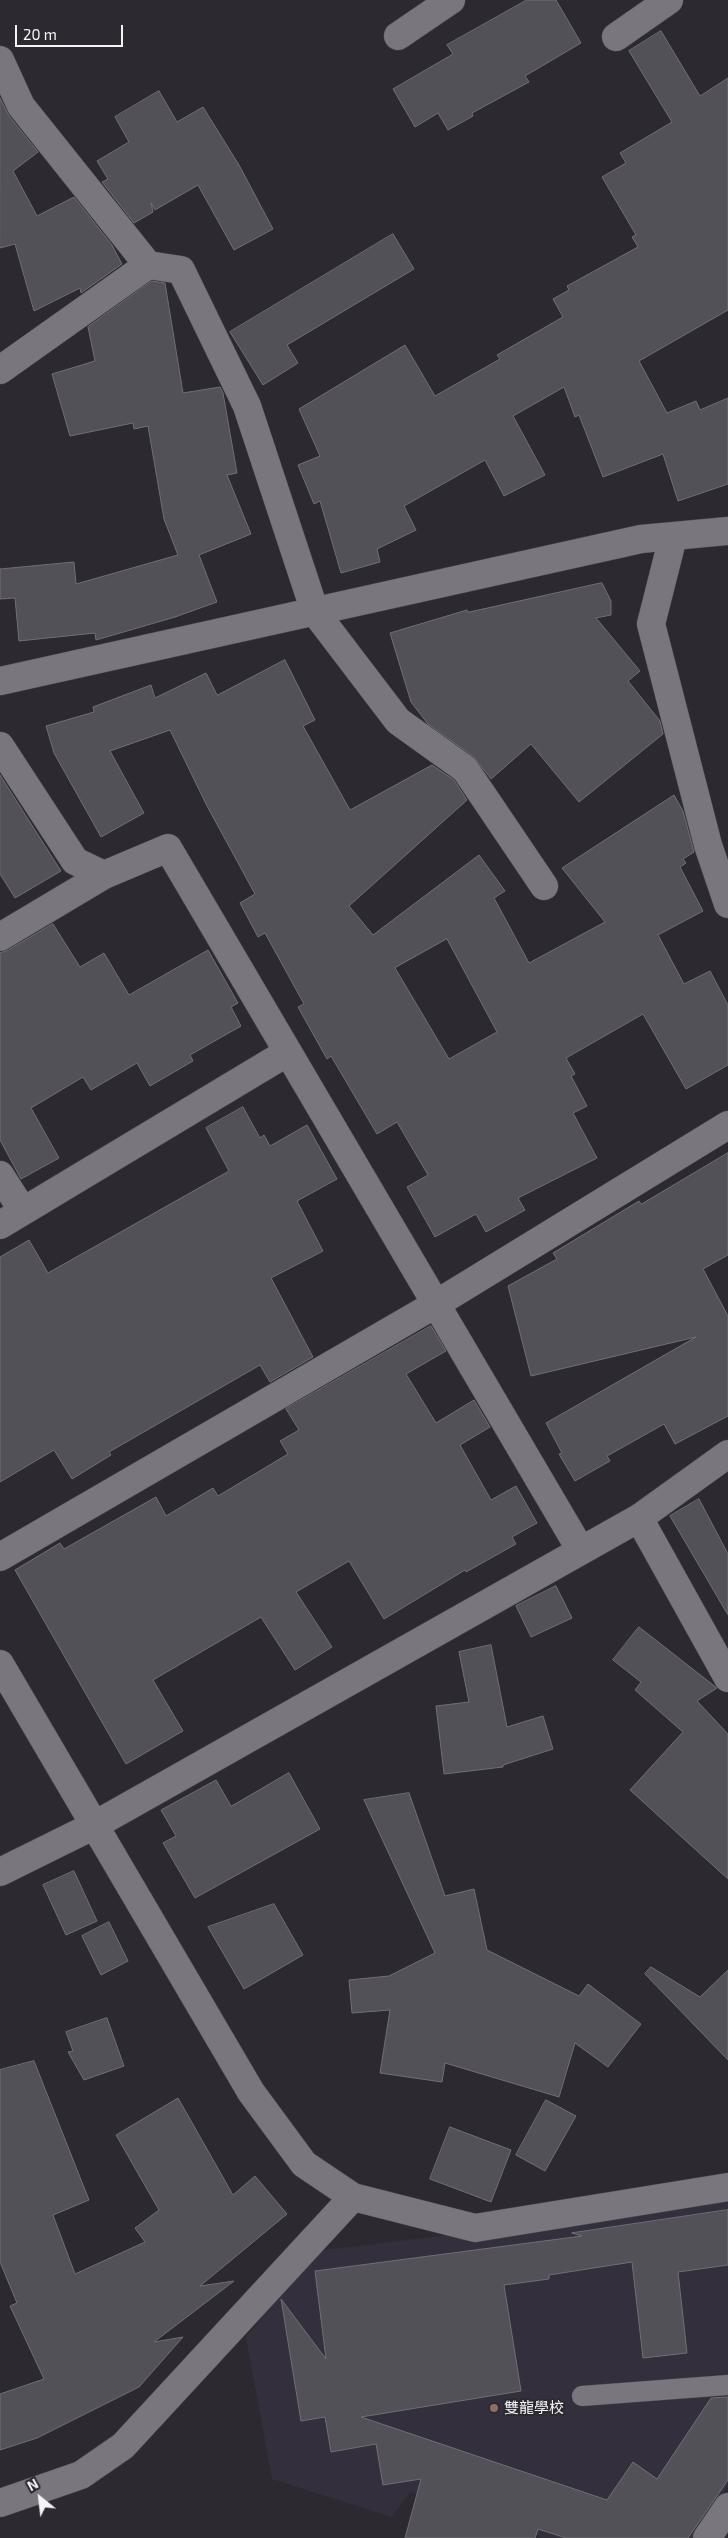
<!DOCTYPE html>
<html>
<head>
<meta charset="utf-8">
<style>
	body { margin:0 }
	#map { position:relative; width:728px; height:2538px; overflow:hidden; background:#2c2a30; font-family:"Exo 2",sans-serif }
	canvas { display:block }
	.north { position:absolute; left:15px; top:2473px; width:50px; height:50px; -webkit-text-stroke:4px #2c2a30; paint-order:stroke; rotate:331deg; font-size:14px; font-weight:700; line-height:20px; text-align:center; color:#f4f3f7 }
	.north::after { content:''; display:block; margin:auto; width:18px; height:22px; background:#f4f3f7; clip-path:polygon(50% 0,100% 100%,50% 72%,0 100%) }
	.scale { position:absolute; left:15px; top:25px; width:108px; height:22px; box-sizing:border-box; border:2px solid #f4f3f7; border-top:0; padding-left:6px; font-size:15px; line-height:18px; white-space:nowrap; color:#f4f3f7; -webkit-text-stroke:4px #2c2a30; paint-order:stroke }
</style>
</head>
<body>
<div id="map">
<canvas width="728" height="2538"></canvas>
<div class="north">N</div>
<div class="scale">20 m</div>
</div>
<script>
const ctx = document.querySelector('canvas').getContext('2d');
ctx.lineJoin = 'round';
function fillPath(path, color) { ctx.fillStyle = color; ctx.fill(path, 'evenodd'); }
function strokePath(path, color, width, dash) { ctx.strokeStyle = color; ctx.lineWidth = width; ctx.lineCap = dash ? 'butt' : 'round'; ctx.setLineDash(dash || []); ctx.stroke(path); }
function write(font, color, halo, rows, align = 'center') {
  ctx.font = font + ' "Exo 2","Noto Sans SC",sans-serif'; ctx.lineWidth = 4; ctx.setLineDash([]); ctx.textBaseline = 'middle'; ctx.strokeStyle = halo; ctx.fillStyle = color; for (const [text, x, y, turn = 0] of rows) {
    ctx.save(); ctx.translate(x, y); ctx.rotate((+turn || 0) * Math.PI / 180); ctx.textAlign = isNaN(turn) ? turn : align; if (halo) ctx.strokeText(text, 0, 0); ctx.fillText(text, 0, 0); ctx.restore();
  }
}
fillPath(new Path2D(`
	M 728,2201 L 728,2486 L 692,2538 L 541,2538 L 410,2492 L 392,2517 L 272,2479 L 246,2337 L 317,2251 Z`), '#332f3c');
const building = new Path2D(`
	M 527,0 L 556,0 L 581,43 L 525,76 L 529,82 L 472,113 L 473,116 L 448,130 L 438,113 L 415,127 L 393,89 L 453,54 L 447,45 Z
	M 661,31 L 700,96 L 728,78 L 728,310 L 639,361 L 667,413 L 696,401 L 700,410 L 728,398 L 728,484 L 678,501 L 663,454 L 603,477 L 579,415 L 575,417 L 564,387 L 513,416 L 545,475 L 504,496 L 485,460 L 404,506 L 416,530 L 377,549 L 380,562 L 341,573 L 320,501 L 314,504 L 298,465 L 320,456 L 299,409 L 405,345 L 435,396 L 500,359 L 497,355 L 563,317 L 553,299 L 569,290 L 567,286 L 638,247 L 632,237 L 636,235 L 602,177 L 626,163 L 620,153 L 672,122 L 629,51 Z
	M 159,91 L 177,122 L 203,107 L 239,165 L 273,229 L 234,250 L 198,185 L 155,210 L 151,203 L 153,212 L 134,223 L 102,182 L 108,179 L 97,161 L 129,142 L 115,117 Z
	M 0,98 L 9,116 L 38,152 L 13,171 L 37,216 L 74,197 L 112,245 L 122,264 L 81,293 L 80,288 L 34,311 L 15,244 L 0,248 Z
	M 393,234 L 414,269 L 287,345 L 298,363 L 263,385 L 230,332 Z
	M 152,281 L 165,283 L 183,393 L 220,387 L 223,393 L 237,473 L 227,475 L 251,534 L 199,555 L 217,602 L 175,617 L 96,640 L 95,633 L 19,641 L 15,598 L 0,599 L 0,569 L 74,562 L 76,584 L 178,555 L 164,519 L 148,426 L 134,429 L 133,423 L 70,436 L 52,374 L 95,361 L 88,327 Z
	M 602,583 L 611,601 L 611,615 L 596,618 L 640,671 L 628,681 L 660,721 L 663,734 L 579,802 L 531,744 L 491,779 L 474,757 L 428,724 L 411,702 L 390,633 L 467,610 L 468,612 Z
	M 285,660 L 315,720 L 303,726 L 350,810 L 432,765 L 454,780 L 467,800 L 349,906 L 373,935 L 479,855 L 505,891 L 494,898 L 529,963 L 605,922 L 562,868 L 674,795 L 683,811 L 694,852 L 683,859 L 686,863 L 680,867 L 703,911 L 658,935 L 684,984 L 710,971 L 728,1005 L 728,1065 L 686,1089 L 643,1014 L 566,1058 L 575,1074 L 571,1076 L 587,1106 L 573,1113 L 597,1158 L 518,1198 L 525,1210 L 486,1232 L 476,1214 L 435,1237 L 407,1187 L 428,1175 L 397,1122 L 377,1134 L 331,1056 L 327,1059 L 298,1007 L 304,1004 L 265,933 L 258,937 L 240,903 L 255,894 L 207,806 L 170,730 L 110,751 L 144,813 L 101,837 L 54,753 L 46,726 L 94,712 L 93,707 L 151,685 L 155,698 L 206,673 L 217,695 ZM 447,939 L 497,1032 L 449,1059 L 395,968 Z
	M 0,775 L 61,871 L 15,898 L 0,874 Z
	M 53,924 L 80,967 L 104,953 L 129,995 L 208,950 L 238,1003 L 231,1007 L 241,1026 L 190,1055 L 193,1061 L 150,1086 L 137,1063 L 91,1090 L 83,1077 L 31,1108 L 59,1158 L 21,1179 L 0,1140 L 0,953 L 8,950 Z
	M 243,1107 L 260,1138 L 264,1135 L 270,1146 L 307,1125 L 337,1179 L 297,1201 L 323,1251 L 271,1278 L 313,1357 L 270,1382 L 260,1365 L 109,1452 L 111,1455 L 72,1479 L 54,1450 L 0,1482 L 0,1257 L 29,1240 L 48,1273 L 229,1171 L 206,1128 Z
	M 728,1153 L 728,1255 L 703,1269 L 728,1316 L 728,1416 L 675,1444 L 664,1424 L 607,1456 L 610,1461 L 575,1481 L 559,1454 L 562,1453 L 546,1423 L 696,1337 L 531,1376 L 508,1286 L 557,1259 L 553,1253 L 639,1201 L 641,1204 Z
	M 431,1326 L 446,1351 L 406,1374 L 436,1423 L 474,1400 L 490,1427 L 460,1445 L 491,1500 L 516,1486 L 537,1523 L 512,1537 L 516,1544 L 466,1572 L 465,1570 L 384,1619 L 349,1561 L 296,1592 L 332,1647 L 295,1670 L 261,1617 L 153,1680 L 183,1731 L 126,1764 L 15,1570 L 60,1543 L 64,1549 L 156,1497 L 166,1516 L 213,1488 L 218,1496 L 288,1454 L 280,1441 L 299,1430 L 286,1409 Z
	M 699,1499 L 728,1554 L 728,1615 L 670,1516 Z
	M 556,1586 L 572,1618 L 531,1637 L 516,1606 Z
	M 639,1627 L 717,1688 L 697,1701 L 728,1734 L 728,1879 L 630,1790 L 683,1732 L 635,1690 L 641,1682 L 613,1660 Z
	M 491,1645 L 507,1727 L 543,1716 L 553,1749 L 503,1765 L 503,1767 L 444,1774 L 436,1706 L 469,1702 L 459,1652 Z
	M 289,1773 L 320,1829 L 195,1898 L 163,1843 L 176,1836 L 161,1810 L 216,1780 L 231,1806 Z
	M 409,1793 L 445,1896 L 474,1889 L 487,1950 L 579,1996 L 588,1984 L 641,2024 L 608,2067 L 575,2043 L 559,2097 L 445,2063 L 442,2082 L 380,2073 L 390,2010 L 352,2013 L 349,1980 L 389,1976 L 435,1953 L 364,1800 Z
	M 74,1871 L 97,1921 L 66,1935 L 43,1885 Z
	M 274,1904 L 303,1955 L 244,1989 L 208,1927 Z
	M 109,1922 L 128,1961 L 101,1975 L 82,1936 Z
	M 651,1967 L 700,1997 L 728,1970 L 728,2060 L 645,1974 Z
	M 107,2018 L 124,2066 L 84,2080 L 68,2052 L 73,2051 L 66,2032 Z
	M 34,2061 L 89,2200 L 53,2215 L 75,2274 L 145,2242 L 135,2228 L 159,2210 L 116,2135 L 178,2098 L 233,2195 L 255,2176 L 287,2214 L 200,2286 L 234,2281 L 154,2342 L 183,2337 L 139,2387 L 37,2438 L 0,2450 L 0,2394 L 44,2379 L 10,2306 L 17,2303 L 0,2262 L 0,2070 Z
	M 546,2100 L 576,2116 L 545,2171 L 516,2155 Z
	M 450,2127 L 511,2150 L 491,2202 L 430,2179 Z
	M 728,2210 L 728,2265 L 678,2272 L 687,2353 L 643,2358 L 632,2262 L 549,2275 L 549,2279 L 504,2285 L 521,2391 L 361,2417 L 607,2500 L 633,2462 L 657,2479 L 711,2398 L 728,2397 L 728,2480 L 688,2538 L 566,2538 L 538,2529 L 535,2538 L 405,2538 L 421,2479 L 383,2485 L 376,2444 L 331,2452 L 325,2417 L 301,2421 L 281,2299 L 326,2359 L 315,2271 L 582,2236 L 572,2233 Z`);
fillPath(building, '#535158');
strokePath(building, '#716e76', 1);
const service = new Path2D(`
	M 582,2396 L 728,2385`);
const minor = new Path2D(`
	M 398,36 L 451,0
	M 616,37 L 669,0
	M 0,60 L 21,106 L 148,265 L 181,270 L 247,406 L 315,612 L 398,721 L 465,769 L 544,886
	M 0,370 L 148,265
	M 673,537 L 651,624 L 708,845 L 728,904
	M 0,746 L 75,861 L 104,875 L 168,848 L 580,1549
	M 0,937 L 104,875
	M 0,1175 L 23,1211
	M 0,1225 L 288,1052
	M 639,1518 L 728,1678
	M 0,1557 L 436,1304 L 728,1125
	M 0,1664 L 251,2092 L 304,2164 L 353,2197 L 475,2228 L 728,2187
	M 0,1872 L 93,1826 L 639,1518 L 728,1454
	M 0,2503 L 81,2475 L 123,2446 L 353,2197
	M 707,2538 L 728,2507`);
const tertiary = new Path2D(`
	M 0,681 L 641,539 L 728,531`);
strokePath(service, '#4a484e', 21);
strokePath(minor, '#4a484e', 29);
strokePath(tertiary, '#4a484e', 29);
strokePath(service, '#79767e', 20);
strokePath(minor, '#79767e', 28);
strokePath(tertiary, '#79767e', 28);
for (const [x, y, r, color] of [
	[494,2408,5,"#8d6e63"]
]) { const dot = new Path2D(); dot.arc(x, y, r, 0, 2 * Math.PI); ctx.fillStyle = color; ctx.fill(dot); strokePath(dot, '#2c2a30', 2); }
write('15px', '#f4f3f7', '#2c2a30', [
	["雙龍學校",504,2408]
], 'left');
</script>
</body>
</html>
